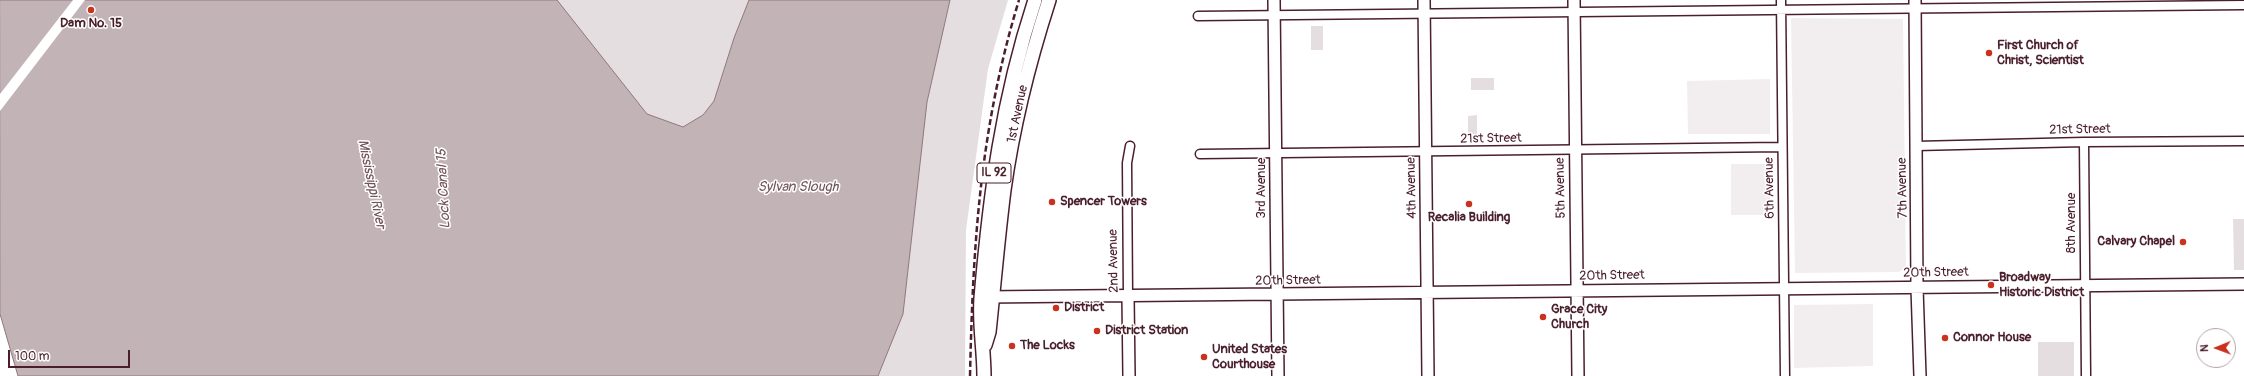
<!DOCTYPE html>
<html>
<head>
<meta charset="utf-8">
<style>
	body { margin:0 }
	#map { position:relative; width:2244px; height:376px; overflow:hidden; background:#fff; font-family:Pangolin,sans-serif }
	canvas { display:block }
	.north { position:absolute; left:2196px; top:328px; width:40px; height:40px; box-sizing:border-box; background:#fff; border:1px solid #b7a5aa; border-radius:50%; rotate:269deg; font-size:11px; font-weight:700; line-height:16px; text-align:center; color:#4a1f2b }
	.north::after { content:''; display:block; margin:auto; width:14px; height:18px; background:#c8321e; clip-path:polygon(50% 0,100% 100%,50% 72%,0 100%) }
	.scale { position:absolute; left:8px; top:350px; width:122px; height:18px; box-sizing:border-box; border:2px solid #4a1f2b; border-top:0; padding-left:5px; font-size:12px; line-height:14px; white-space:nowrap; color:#4a1f2b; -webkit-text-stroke:3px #fff; paint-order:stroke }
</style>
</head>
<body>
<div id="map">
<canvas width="2244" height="376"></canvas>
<div class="north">N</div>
<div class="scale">100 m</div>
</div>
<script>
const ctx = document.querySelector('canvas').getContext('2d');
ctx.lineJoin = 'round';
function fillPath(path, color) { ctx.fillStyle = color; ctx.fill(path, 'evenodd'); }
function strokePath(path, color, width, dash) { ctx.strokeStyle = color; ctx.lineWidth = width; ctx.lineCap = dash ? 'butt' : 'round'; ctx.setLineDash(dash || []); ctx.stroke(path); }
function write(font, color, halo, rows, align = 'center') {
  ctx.font = font + ' Pangolin,sans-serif'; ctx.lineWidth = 3; ctx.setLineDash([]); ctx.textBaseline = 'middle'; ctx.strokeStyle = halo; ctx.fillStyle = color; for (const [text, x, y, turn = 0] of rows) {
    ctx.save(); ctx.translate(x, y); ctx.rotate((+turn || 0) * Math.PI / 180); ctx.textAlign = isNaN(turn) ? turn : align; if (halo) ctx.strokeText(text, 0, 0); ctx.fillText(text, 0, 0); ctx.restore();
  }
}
fillPath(new Path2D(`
	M 1791,18 L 1903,19 L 1906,268 L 1899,272 L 1795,273 Z
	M 1770,79 L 1770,134 L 1688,134 L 1687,81 Z
	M 1731,164 L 1770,164 L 1770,215 L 1731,215 Z
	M 1873,304 L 1873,366 L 1794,368 L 1794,305 Z`), '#f2eeef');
fillPath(new Path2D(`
	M 523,0 L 770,0 L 743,62 L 677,165 Z
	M 950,0 L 1008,0 L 988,69 L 966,230 L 965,376 L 878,376 L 888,348 L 927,102 Z
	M 1323,26 L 1323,50 L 1311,50 L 1311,26 Z
	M 1471,78 L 1494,78 L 1494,90 L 1471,90 Z
	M 1477,115 L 1477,136 L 1468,136 L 1468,116 Z
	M 2233,219 L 2244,219 L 2244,270 L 2234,270 Z
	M 2038,342 L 2074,342 L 2074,376 L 2038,376 Z`), '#e5dee0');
const water = new Path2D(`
	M 0,0 L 557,0 L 647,114 L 683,127 L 703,115 L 714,101 L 734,38 L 749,0 L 950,0 L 927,102 L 903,314 L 878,376 L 18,376 L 0,314 Z`);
fillPath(water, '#c1b3b6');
strokePath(water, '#91787e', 1);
fillPath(new Path2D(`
	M 73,0 L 85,0 L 0,111 L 0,94 Z`), '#fff');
const street = new Path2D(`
	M 1781,0 L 1785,376
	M 1198,16 L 2244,5
	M 2084,142 L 2086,376
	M 1916,146 L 2084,142 L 2244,141
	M 1200,154 L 1781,147
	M 1128,296 L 1127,163 L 1130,146`);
const secondary = new Path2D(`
	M 1274,0 L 1278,376
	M 1424,0 L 1428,376
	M 1574,0 L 1578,376
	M 1915,0 L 1917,288 L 1920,376
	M 1128,296 L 1129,376
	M 985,297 L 2244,284`);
const primary = new Path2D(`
	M 985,345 L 989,332 C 994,285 998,237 1004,190 C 1013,125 1029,62 1049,0
	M 984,376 C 984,350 979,324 981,298 C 990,194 1002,100 1035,0`);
strokePath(street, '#4a1f2b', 11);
strokePath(secondary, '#4a1f2b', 14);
strokePath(primary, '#4a1f2b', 16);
strokePath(street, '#fff', 8);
strokePath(secondary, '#fff', 11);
strokePath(primary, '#fff', 13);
strokePath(new Path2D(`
	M 970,376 C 973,243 980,128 1019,0`), '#4a1f2b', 2.5, [6, 3]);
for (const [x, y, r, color] of [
	[91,10,4,"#c8321e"],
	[1989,53,4,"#c8321e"],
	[1052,202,4,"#c8321e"],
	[1469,204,4,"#c8321e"],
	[2183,242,4,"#c8321e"],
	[1991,285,4,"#c8321e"],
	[1056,308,4,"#c8321e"],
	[1543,317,4,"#c8321e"],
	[1097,331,4,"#c8321e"],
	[1945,338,4,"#c8321e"],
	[1012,346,4,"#c8321e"],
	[1204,357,4,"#c8321e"]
]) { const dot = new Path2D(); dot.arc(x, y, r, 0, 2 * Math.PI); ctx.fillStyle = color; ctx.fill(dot); strokePath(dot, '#fff', 1.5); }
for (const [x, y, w] of [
	[994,173,34]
]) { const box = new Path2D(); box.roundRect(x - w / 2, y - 10, w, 20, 3); ctx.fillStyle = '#fff'; ctx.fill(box); strokePath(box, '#4a1f2b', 1); }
write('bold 12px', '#4a1f2b', null, [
	["IL 92",994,173]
]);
write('bold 13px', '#4a1f2b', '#fff', [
	["Dam No. 15",91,24,"center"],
	["First Church of",1997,46],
	["Christ, Scientist",1997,61],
	["Spencer Towers",1060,202],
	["Recalia Building",1469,218,"center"],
	["Calvary Chapel",2175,242,"right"],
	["Broadway",1999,278],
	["Historic District",1999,293],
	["District",1064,308],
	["Grace City",1551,310],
	["Church",1551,325],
	["District Station",1105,331],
	["Connor House",1953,338],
	["The Locks",1020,346],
	["United States",1212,350],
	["Courthouse",1212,365]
], 'left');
write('13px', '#4a1f2b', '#fff', [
	["1st Avenue",1018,114,-78],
	["21st Street",2080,130,-1],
	["21st Street",1491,139,-1],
	["3rd Avenue",1262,188,-90],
	["4th Avenue",1412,188,-91],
	["5th Avenue",1561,188,-91],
	["6th Avenue",1770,188,-91],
	["7th Avenue",1903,188,-91],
	["8th Avenue",2072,223,-90],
	["2nd Avenue",1114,261,-91],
	["20th Street",1936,273,-1],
	["20th Street",1612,276,-1],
	["20th Street",1288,281,-1]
]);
write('italic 14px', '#74535c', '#fff', [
	["Mississippi River",371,184,78],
	["Sylvan Slough",798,187],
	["Lock Canal 15",444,189,-93]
]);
</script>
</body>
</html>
